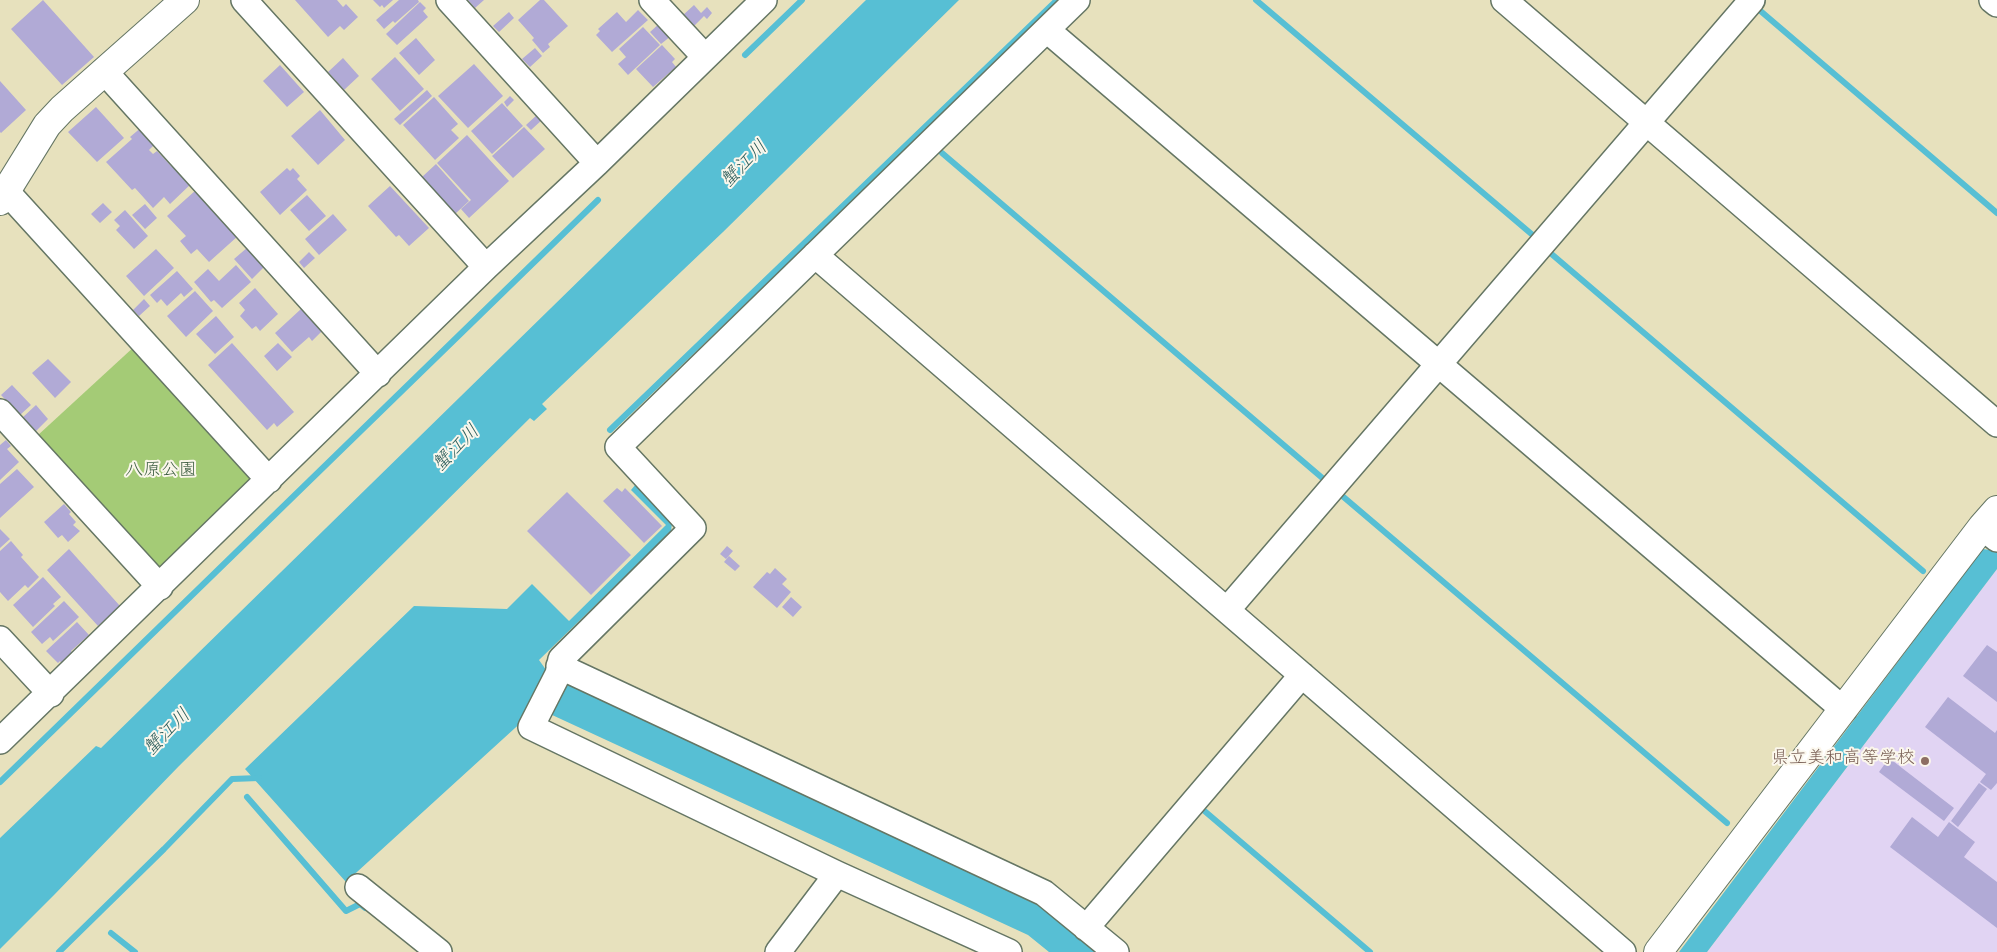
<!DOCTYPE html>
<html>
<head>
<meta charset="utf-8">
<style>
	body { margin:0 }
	canvas { display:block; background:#e7e1bd }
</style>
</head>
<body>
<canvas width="1997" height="952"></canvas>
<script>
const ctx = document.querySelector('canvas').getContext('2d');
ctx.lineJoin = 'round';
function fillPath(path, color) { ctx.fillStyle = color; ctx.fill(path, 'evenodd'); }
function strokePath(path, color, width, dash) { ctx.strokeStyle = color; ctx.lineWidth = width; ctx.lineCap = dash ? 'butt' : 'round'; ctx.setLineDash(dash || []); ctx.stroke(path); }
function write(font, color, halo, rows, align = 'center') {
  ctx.font = font + ' Dekko,"Klee One",sans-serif'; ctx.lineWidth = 4; ctx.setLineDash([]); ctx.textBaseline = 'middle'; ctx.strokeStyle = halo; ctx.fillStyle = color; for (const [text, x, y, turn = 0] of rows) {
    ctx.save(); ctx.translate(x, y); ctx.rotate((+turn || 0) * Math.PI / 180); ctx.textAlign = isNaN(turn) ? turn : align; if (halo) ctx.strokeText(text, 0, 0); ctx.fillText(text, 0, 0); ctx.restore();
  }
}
fillPath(new Path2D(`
	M 1997,569 L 1997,952 L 1707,952 Z`), '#e1d4f3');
fillPath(new Path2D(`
	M 136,345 L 252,472 L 251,485 L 167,568 L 156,568 L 37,436 Z`), '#a4cb76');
fillPath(new Path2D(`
	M 866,0 L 959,0 L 723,232 L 542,404 L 547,409 L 534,421 L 530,418 L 179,766 L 54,895 L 0,949 L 0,838 L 96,746 L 101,748 Z
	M 636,484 L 672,523 L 671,532 L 539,660 L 549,674 L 1044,908 L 1098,952 L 1049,952 L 1028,935 L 537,708 L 346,882 L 245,769 L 414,606 L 507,609 L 532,584 L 569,621 L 666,525 L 631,490 Z
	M 1983,549 L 1997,551 L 1997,569 L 1707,952 L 1679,952 Z`), '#57bfd4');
strokePath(new Path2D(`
	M 1256,0 L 1535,237
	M 1757,8 L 1997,213
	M 745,55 L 802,0
	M 942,153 L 1327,482
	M 1548,251 L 1923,571
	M 610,430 L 1057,0
	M 1340,494 L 1727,823
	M 0,782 L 598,200
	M 247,797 L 346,911 L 360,904 L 365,908
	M 1201,808 L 1370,952
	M 111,933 L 135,952
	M 59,952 L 164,849 L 232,779 L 259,778`), '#57bfd4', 6);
fillPath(new Path2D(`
	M 43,0 L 94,57 L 62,85 L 11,29 Z
	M 295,0 L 337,0 L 343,7 L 346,4 L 358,17 L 344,30 L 340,26 L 328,37 Z
	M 373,0 L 393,0 L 384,8 L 382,5 L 380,7 Z
	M 399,0 L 418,0 L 419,2 L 395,23 L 393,21 L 384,29 L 376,20 Z
	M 468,0 L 484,0 L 475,8 Z
	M 540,0 L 544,0 L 568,26 L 548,44 L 550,47 L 543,53 L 532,40 L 534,38 L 518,20 Z
	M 420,2 L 426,8 L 423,11 L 428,17 L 397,45 L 386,34 Z
	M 694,5 L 701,13 L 707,7 L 712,13 L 707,19 L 704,16 L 692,28 L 682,16 Z
	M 638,10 L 648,20 L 612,52 L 596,35 L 600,31 L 598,29 L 617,12 L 626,22 Z
	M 509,12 L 514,18 L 499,32 L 493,26 Z
	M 660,23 L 671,36 L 661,44 L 650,32 Z
	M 643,27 L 660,45 L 628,75 L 618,64 L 626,57 L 619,49 Z
	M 416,38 L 435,60 L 419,75 L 399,53 Z
	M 662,45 L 675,59 L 672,62 L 676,67 L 653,87 L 636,69 Z
	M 535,48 L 542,56 L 530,67 L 522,59 Z
	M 395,57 L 424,89 L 400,111 L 371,79 Z
	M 343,58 L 359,76 L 344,90 L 328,72 Z
	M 474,64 L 503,96 L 468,128 L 438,96 Z
	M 280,65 L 304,92 L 287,107 L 263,81 Z
	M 0,81 L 26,110 L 1,133 L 0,132 Z
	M 427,90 L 432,96 L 400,125 L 394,119 Z
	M 510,96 L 514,100 L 507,107 L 504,102 Z
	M 434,97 L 458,124 L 451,130 L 459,138 L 435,160 L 403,125 Z
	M 502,103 L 523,126 L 492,154 L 471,131 Z
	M 96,107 L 124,138 L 97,162 L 68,132 Z
	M 320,110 L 345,140 L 318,165 L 291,136 Z
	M 538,114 L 543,119 L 531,130 L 526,125 Z
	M 143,126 L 157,142 L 149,150 L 153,154 L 157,151 L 172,167 L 175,164 L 192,183 L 170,204 L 164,197 L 153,208 L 135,188 L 132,190 L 106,162 L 132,139 L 130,137 Z
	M 524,127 L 545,149 L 513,178 L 492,156 Z
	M 467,135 L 509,181 L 469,218 L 461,209 L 471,200 L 437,163 Z
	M 436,164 L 469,201 L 455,214 L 422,177 Z
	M 287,168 L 290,171 L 293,168 L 300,176 L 297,179 L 307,190 L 280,215 L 260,192 Z
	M 390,186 L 429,228 L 409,246 L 399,235 L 396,237 L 368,206 Z
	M 196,190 L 238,236 L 209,262 L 197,249 L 191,254 L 180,241 L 186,236 L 167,216 Z
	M 307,195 L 326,216 L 309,231 L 290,210 Z
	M 103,203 L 112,212 L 100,223 L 91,214 Z
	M 145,204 L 157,218 L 145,229 L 132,215 Z
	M 125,210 L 148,236 L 134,249 L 116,230 L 120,226 L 114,220 Z
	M 333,214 L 347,230 L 319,255 L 305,239 Z
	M 248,247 L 265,266 L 252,279 L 234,259 Z
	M 156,249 L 174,268 L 144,296 L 126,276 Z
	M 309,252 L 315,258 L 304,268 L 299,262 Z
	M 236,265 L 251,282 L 222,308 L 214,300 L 211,302 L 194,282 L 208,269 L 219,281 Z
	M 177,271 L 193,289 L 184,297 L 181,293 L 167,306 L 161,299 L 157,303 L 150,295 Z
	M 255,288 L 278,314 L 260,331 L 256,326 L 252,329 L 240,316 L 245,310 L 239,303 Z
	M 195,291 L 213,311 L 186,337 L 167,316 Z
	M 144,299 L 150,306 L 139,316 L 133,310 Z
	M 301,309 L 322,331 L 312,341 L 309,337 L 292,352 L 275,333 Z
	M 216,316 L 234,337 L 215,354 L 196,334 Z
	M 232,343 L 294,412 L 277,427 L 274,423 L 267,430 L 208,365 Z
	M 278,343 L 292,357 L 277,371 L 264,356 Z
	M 48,359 L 71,382 L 55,398 L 32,373 Z
	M 12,385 L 31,405 L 20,415 L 1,395 Z
	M 36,405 L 48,419 L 35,432 L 22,418 Z
	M 6,440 L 11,446 L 7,449 L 19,462 L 0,480 L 0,445 Z
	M 17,469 L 34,487 L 0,518 L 0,484 Z
	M 617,488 L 622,492 L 625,488 L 662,526 L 644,543 L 603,501 Z
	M 567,492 L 631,555 L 591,595 L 527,531 Z
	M 64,504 L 71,512 L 69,514 L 76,522 L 73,525 L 80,531 L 68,542 L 62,535 L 58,538 L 44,522 Z
	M 0,529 L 10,539 L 0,548 Z
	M 11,541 L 23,555 L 21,557 L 39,577 L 28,588 L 25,585 L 8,601 L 0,592 L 0,551 Z
	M 727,546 L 733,551 L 726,559 L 720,554 Z
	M 69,549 L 120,606 L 98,626 L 47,570 Z
	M 729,556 L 740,566 L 735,571 L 724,562 Z
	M 775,568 L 787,579 L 782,584 L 791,592 L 777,608 L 753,587 L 767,572 L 770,574 Z
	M 43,577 L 61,597 L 53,604 L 55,606 L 33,627 L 13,605 Z
	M 791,597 L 802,607 L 793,617 L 782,607 Z
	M 64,601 L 79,617 L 53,641 L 50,637 L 42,644 L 31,632 Z
	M 77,622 L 89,635 L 71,651 L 73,654 L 62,664 L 60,661 L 58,663 L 46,651 Z
	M 1987,645 L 1997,652 L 1997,702 L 1963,676 Z
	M 1948,697 L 1995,733 L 1997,730 L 1997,783 L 1991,790 L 1980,782 L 1986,774 L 1925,727 Z
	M 1889,758 L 1954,808 L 1944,821 L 1879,772 Z
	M 1979,783 L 1987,789 L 1958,827 L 1951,821 Z
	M 1912,817 L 1938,837 L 1949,822 L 1975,842 L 1964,857 L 1997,882 L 1997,928 L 1890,847 Z`), '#b1aad6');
const street = new Path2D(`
	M 244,0 L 486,267
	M 449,0 L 597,163
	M 652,0 L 705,57
	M 1504,0 L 1997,424
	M 1992,0 L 1997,4
	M 1047,30 L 1844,710
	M 104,71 L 378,374
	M 6,191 L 269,480
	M 815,255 L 1623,952
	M 0,412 L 160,587
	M 1982,527 L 1997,539
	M 1227,610 L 1752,0
	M 0,639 L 51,694
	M 559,666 L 1044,893 L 1116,952
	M 0,741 L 486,267 L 597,163 L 764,0
	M 358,887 L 439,952
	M 1086,928 L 1302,675
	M 778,952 L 837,874
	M 1009,952 L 837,874 L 531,727 L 558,674 L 561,659 L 693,528 L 618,447 L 1077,0`);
const secondary = new Path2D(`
	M 0,201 L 47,125 L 62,109 L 185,0
	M 1658,952 L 1982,527 L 1997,510`);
strokePath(street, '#657664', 28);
strokePath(secondary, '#657664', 30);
strokePath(street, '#fff', 25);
strokePath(secondary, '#fff', 28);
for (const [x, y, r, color] of [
	[1925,761,5,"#8d6e63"]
]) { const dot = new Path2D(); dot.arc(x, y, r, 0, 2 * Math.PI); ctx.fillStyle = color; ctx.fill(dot); strokePath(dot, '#fbf7ec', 2); }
write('18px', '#406044', '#fbf7ec', [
	["八原公園",161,473]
]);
write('18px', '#785e54', '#fbf7ec', [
	["県立美和高等学校",1915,761]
], 'right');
write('italic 19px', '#2d5e5c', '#fbf7ec', [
	["蟹江川",746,166,-45],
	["蟹江川",458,450,-45],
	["蟹江川",169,734,-45]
]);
</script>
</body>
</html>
